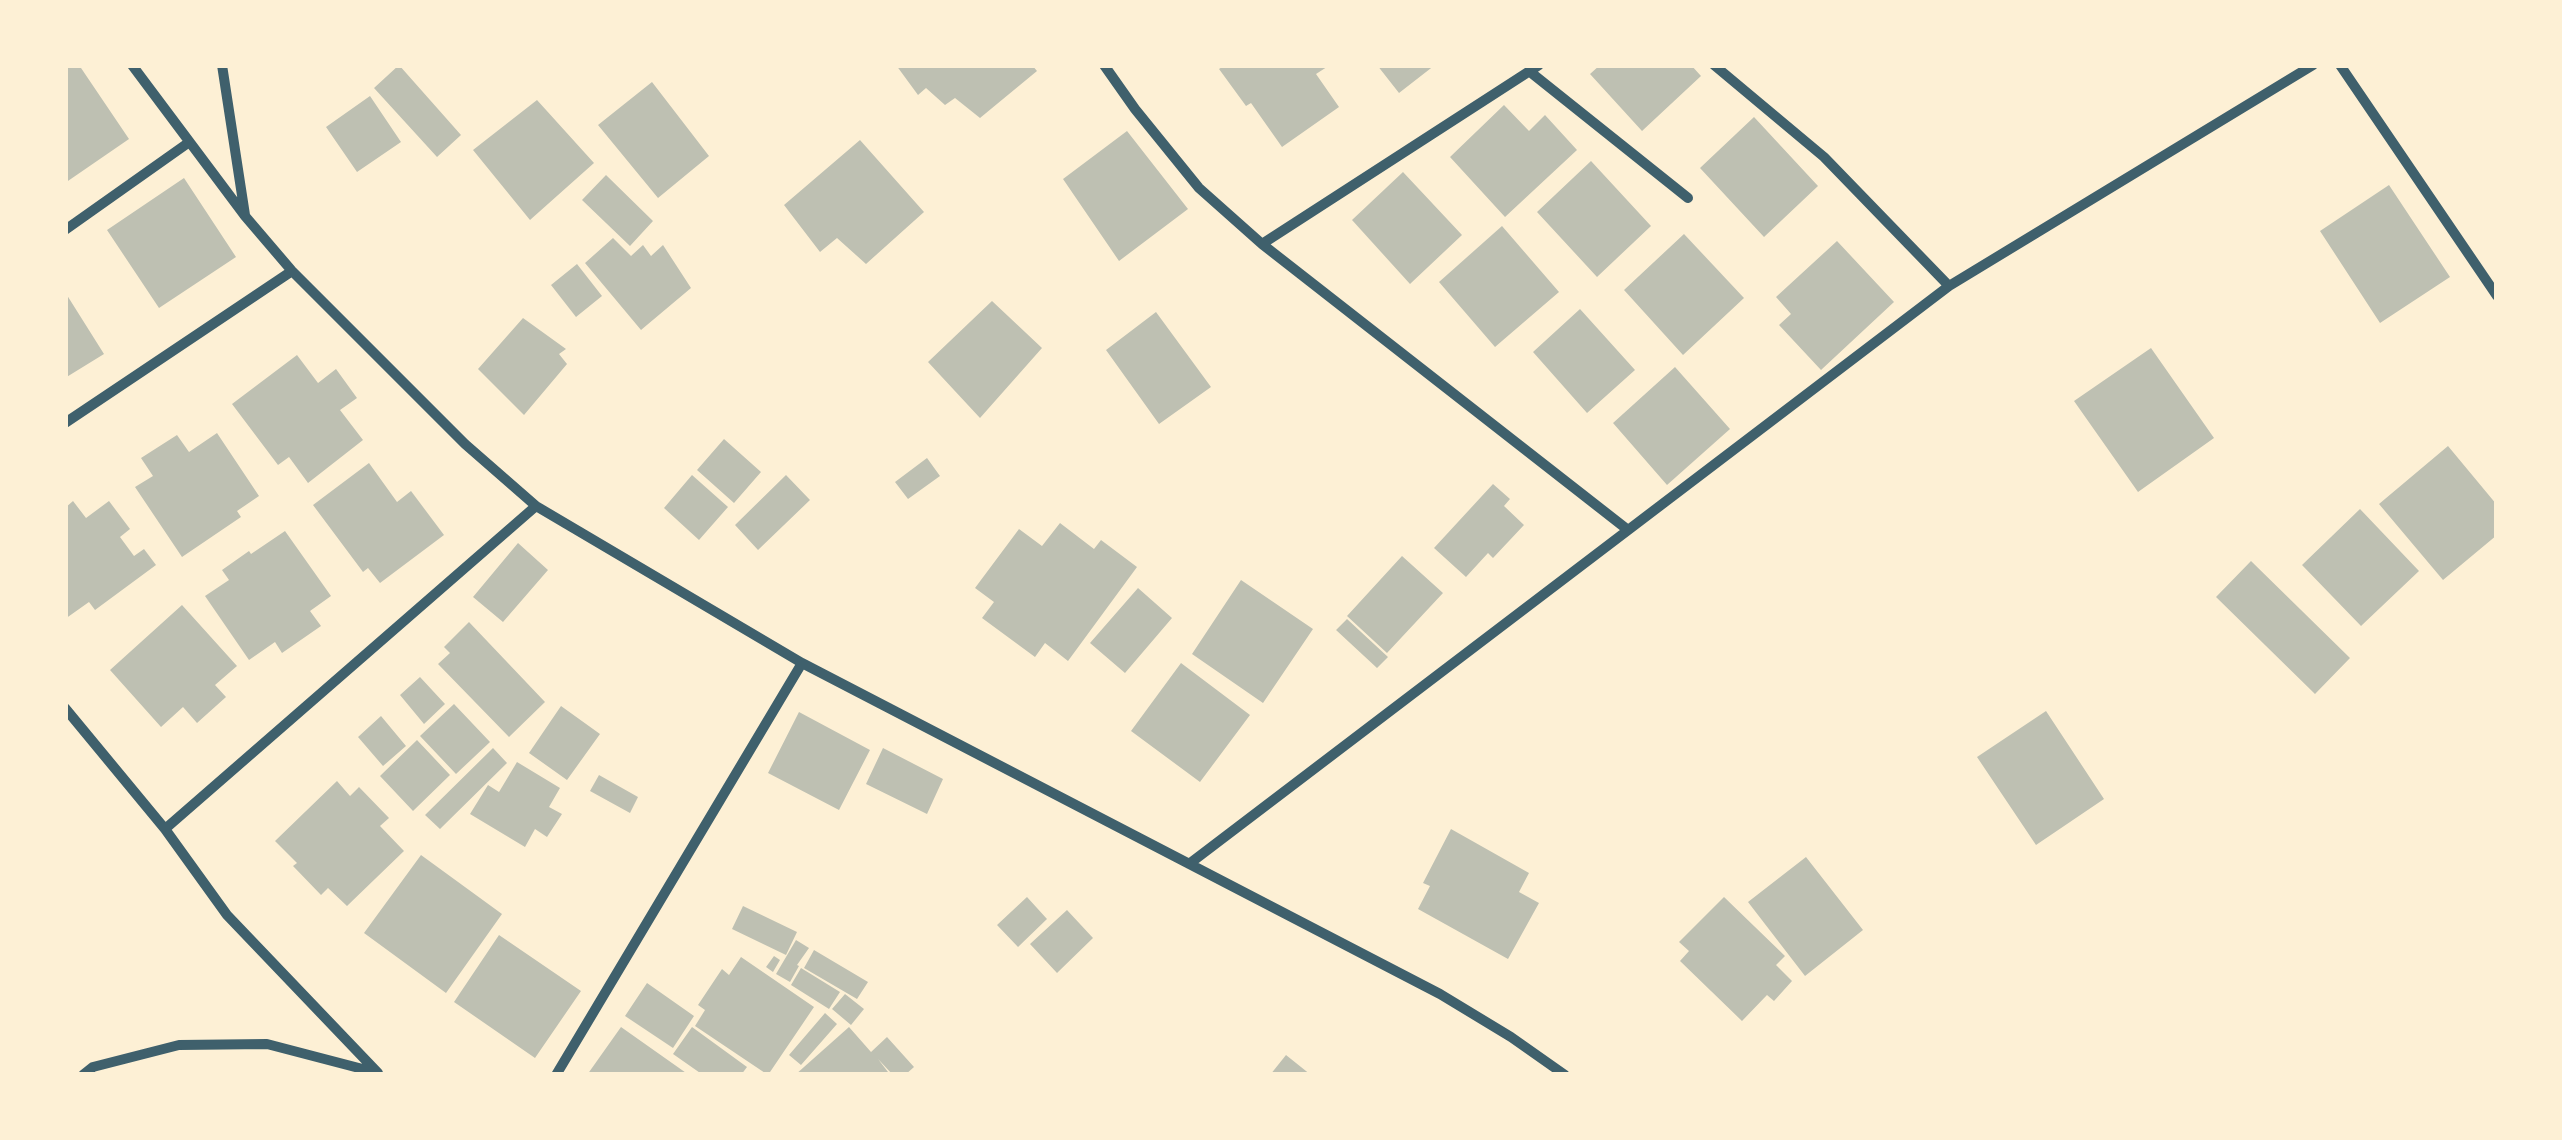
<!DOCTYPE html>
<html>
<head>
<meta charset="utf-8">
<style>
	body { margin:0 }
	#map { position:relative; width:2562px; height:1140px; overflow:hidden; background:#fdf0d5; font-family:Roboto,sans-serif }
	canvas { display:block }
	.frame { position:absolute; inset:0; border:68px solid #fdf0d5; pointer-events:none }
</style>
</head>
<body>
<div id="map">
<canvas width="2562" height="1140"></canvas>
<div class="frame"></div>
</div>
<script>
const ctx = document.querySelector('canvas').getContext('2d');
ctx.lineJoin = 'round';
function fillPath(path, color) { ctx.fillStyle = color; ctx.fill(path, 'evenodd'); }
function strokePath(path, color, width, dash) { ctx.strokeStyle = color; ctx.lineWidth = width; ctx.lineCap = dash ? 'butt' : 'round'; ctx.setLineDash(dash || []); ctx.stroke(path); }
fillPath(new Path2D(`
	M 65,65 L 79,65 L 129,139 L 65,183 Z
	M 399,65 L 461,135 L 437,157 L 374,88 Z
	M 896,65 L 1032,65 L 1037,71 L 980,118 L 955,98 L 945,105 L 926,88 L 918,95 Z
	M 1225,65 L 1330,65 L 1316,74 L 1339,107 L 1282,147 L 1251,103 L 1246,106 L 1219,69 Z
	M 1377,65 L 1435,65 L 1399,93 Z
	M 1600,65 L 1691,65 L 1701,76 L 1642,131 L 1590,74 Z
	M 652,82 L 709,156 L 658,198 L 598,125 Z
	M 370,96 L 401,142 L 357,172 L 326,127 Z
	M 537,100 L 594,163 L 530,220 L 473,150 Z
	M 1504,105 L 1529,131 L 1545,115 L 1577,150 L 1505,217 L 1450,157 Z
	M 1754,117 L 1818,186 L 1764,237 L 1700,168 Z
	M 1127,131 L 1188,209 L 1119,261 L 1063,179 Z
	M 860,140 L 924,212 L 866,264 L 837,238 L 820,252 L 784,205 Z
	M 1591,161 L 1651,226 L 1597,277 L 1537,212 Z
	M 1403,172 L 1462,235 L 1410,284 L 1352,220 Z
	M 606,175 L 653,221 L 630,246 L 582,200 Z
	M 184,178 L 236,257 L 159,308 L 107,230 Z
	M 2389,185 L 2450,277 L 2380,323 L 2320,231 Z
	M 1502,226 L 1559,292 L 1495,347 L 1439,282 Z
	M 1684,234 L 1744,298 L 1683,355 L 1624,290 Z
	M 613,238 L 631,256 L 643,245 L 651,256 L 663,245 L 691,288 L 641,330 L 585,263 Z
	M 1837,241 L 1894,302 L 1821,370 L 1779,325 L 1791,314 L 1776,297 Z
	M 577,264 L 602,296 L 576,317 L 551,285 Z
	M 65,292 L 104,354 L 65,378 Z
	M 992,301 L 1042,348 L 980,418 L 928,362 Z
	M 1580,309 L 1635,370 L 1587,413 L 1533,352 Z
	M 1156,312 L 1211,387 L 1159,424 L 1106,350 Z
	M 523,318 L 566,349 L 559,354 L 567,364 L 524,415 L 478,369 Z
	M 2151,348 L 2214,438 L 2138,492 L 2074,401 Z
	M 297,355 L 318,383 L 336,369 L 357,398 L 340,410 L 363,440 L 308,483 L 289,457 L 278,465 L 232,404 Z
	M 1675,367 L 1730,429 L 1667,485 L 1613,423 Z
	M 217,433 L 259,496 L 237,511 L 241,517 L 182,557 L 135,487 L 153,476 L 141,458 L 177,435 L 189,452 Z
	M 724,439 L 761,472 L 734,503 L 697,470 Z
	M 2448,446 L 2497,505 L 2497,535 L 2443,580 L 2379,504 Z
	M 927,458 L 940,476 L 908,499 L 895,482 Z
	M 369,463 L 397,502 L 411,491 L 444,535 L 380,583 L 368,568 L 363,572 L 313,505 Z
	M 692,475 L 728,507 L 699,540 L 664,508 Z
	M 786,475 L 810,500 L 758,550 L 735,525 Z
	M 1493,484 L 1510,499 L 1504,506 L 1524,525 L 1493,558 L 1488,553 L 1466,577 L 1434,548 Z
	M 73,501 L 86,518 L 109,501 L 130,529 L 120,537 L 134,556 L 144,549 L 156,565 L 95,610 L 89,602 L 65,619 L 65,508 Z
	M 2360,509 L 2419,571 L 2361,626 L 2302,565 Z
	M 1060,523 L 1094,549 L 1101,540 L 1137,567 L 1068,661 L 1045,643 L 1035,657 L 982,618 L 994,602 L 975,588 L 1019,529 L 1042,546 Z
	M 285,531 L 331,596 L 310,611 L 321,626 L 282,653 L 275,642 L 249,660 L 205,596 L 229,580 L 222,570 L 249,551 L 251,554 Z
	M 518,543 L 548,570 L 503,622 L 473,597 Z
	M 1402,556 L 1443,593 L 1387,653 L 1347,616 Z
	M 2251,561 L 2350,658 L 2315,694 L 2216,597 Z
	M 1241,580 L 1313,629 L 1263,703 L 1192,654 Z
	M 1138,588 L 1172,618 L 1125,673 L 1090,643 Z
	M 182,605 L 237,666 L 215,685 L 226,697 L 197,723 L 183,707 L 161,727 L 110,670 Z
	M 1347,619 L 1388,657 L 1377,668 L 1336,630 Z
	M 469,622 L 545,702 L 509,737 L 438,664 L 450,653 L 444,647 Z
	M 1181,663 L 1250,715 L 1200,782 L 1131,731 Z
	M 420,677 L 445,704 L 424,724 L 400,695 Z
	M 454,704 L 490,742 L 456,774 L 420,736 Z
	M 561,706 L 600,734 L 567,780 L 529,753 Z
	M 2046,711 L 2104,799 L 2036,845 L 1977,757 Z
	M 799,712 L 870,750 L 839,810 L 768,773 Z
	M 381,716 L 406,746 L 383,766 L 358,737 Z
	M 417,740 L 450,775 L 413,811 L 380,776 Z
	M 493,748 L 507,763 L 440,829 L 425,815 Z
	M 883,748 L 943,779 L 927,814 L 866,784 Z
	M 517,762 L 560,788 L 549,807 L 562,814 L 547,837 L 535,829 L 525,847 L 470,814 L 488,785 L 499,792 Z
	M 599,775 L 638,797 L 630,813 L 590,791 Z
	M 337,781 L 350,796 L 359,787 L 389,818 L 380,826 L 404,851 L 347,906 L 328,888 L 321,895 L 293,866 L 297,863 L 275,841 Z
	M 1451,829 L 1529,873 L 1519,892 L 1539,903 L 1508,959 L 1418,909 L 1430,886 L 1423,883 Z
	M 421,855 L 502,914 L 446,993 L 364,933 Z
	M 1806,857 L 1863,930 L 1805,976 L 1748,902 Z
	M 1027,897 L 1047,919 L 1018,947 L 997,925 Z
	M 1724,897 L 1785,956 L 1776,965 L 1792,981 L 1774,1001 L 1767,995 L 1742,1021 L 1680,961 L 1689,951 L 1679,942 Z
	M 743,906 L 797,932 L 786,955 L 732,929 Z
	M 1067,910 L 1093,938 L 1057,973 L 1030,944 Z
	M 499,935 L 581,991 L 535,1058 L 454,1002 Z
	M 796,940 L 809,948 L 797,965 L 799,966 L 790,982 L 776,974 Z
	M 814,950 L 868,982 L 857,999 L 804,968 Z
	M 774,956 L 780,960 L 773,972 L 766,967 Z
	M 741,957 L 814,1007 L 768,1075 L 695,1026 L 705,1010 L 698,1005 L 722,969 L 729,975 Z
	M 801,968 L 840,992 L 829,1009 L 791,985 Z
	M 647,983 L 694,1016 L 673,1048 L 625,1016 Z
	M 845,994 L 864,1009 L 851,1025 L 832,1009 Z
	M 825,1013 L 837,1024 L 801,1065 L 789,1055 Z
	M 621,1027 L 689,1075 L 587,1075 Z
	M 692,1027 L 747,1067 L 741,1075 L 703,1075 L 673,1054 Z
	M 849,1027 L 871,1052 L 887,1037 L 914,1067 L 905,1075 L 893,1075 L 878,1059 L 888,1072 L 885,1075 L 795,1075 Z
	M 1286,1055 L 1311,1075 L 1270,1075 Z`), '#bec0b2');
strokePath(new Path2D(`
	M 132,65 L 245,216 L 292,271 L 465,444 L 536,506 L 802,663 L 1440,994 L 1511,1037 L 1565,1075
	M 222,65 L 245,215
	M 1104,65 L 1135,109 L 1199,188 L 1262,244 L 1628,530
	M 1714,65 L 1824,157 L 1949,286
	M 2340,65 L 2497,296
	M 1529,71 L 1688,198
	M 65,230 L 188,143
	M 1262,244 L 1539,65
	M 65,423 L 292,271
	M 65,708 L 165,829 L 227,915 L 378,1073
	M 165,829 L 536,506
	M 1189,864 L 1949,286 L 2313,65
	M 83,1075 L 93,1067 L 179,1045 L 267,1044 L 378,1073
	M 556,1075 L 802,663`), '#3f606c', 10);
</script>
</body>
</html>
